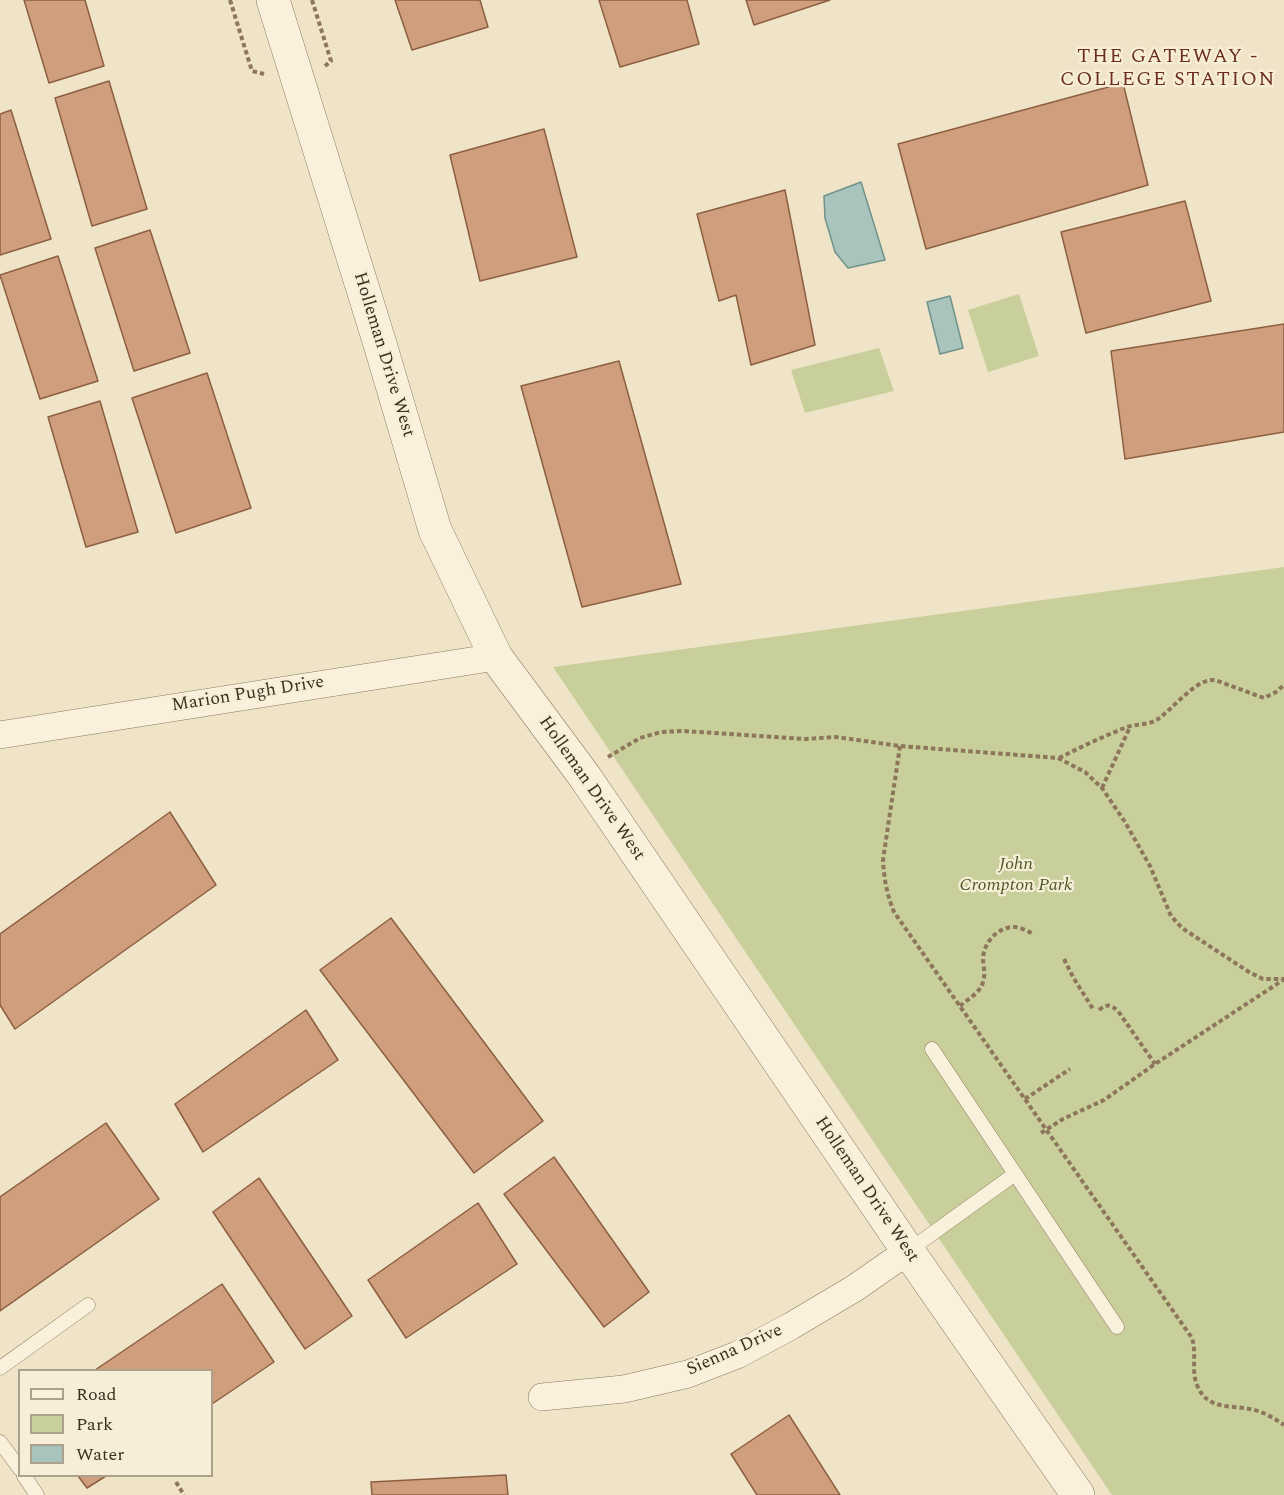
<!DOCTYPE html>
<html>
<head>
<meta charset="utf-8">
<style>
	body { margin:0 }
	#map { position:relative; width:1284px; height:1495px; overflow:hidden; background:#f0e4c8; font-family:Spectral,serif }
	canvas { display:block }
	.legend { position:absolute; left:18px; top:1369px; width:195px; height:108px; box-sizing:border-box; background:#f7eed8; border:2px solid #ada18e; margin:0; padding:8px 10px; list-style:none; font-size:18px; color:#3d2e20 }
	.legend li { display:flex; align-items:center; gap:12px; height:30px }
	.legend b { width:30px; border:2px solid #ada18e }
</style>
</head>
<body>
<div id="map">
<canvas width="1284" height="1495"></canvas>
<ul class="legend">
<li><b style="height:8px;background:#faf1dc"></b>Road</li>
<li><b style="height:16px;background:#c9cf9b"></b>Park</li>
<li><b style="height:16px;background:#a9c4bc"></b>Water</li>
</ul>
</div>
<script>
const ctx = document.querySelector('canvas').getContext('2d');
ctx.lineJoin = 'round';
function fillPath(path, color) { ctx.fillStyle = color; ctx.fill(path, 'evenodd'); }
function strokePath(path, color, width, dash) { ctx.strokeStyle = color; ctx.lineWidth = width; ctx.lineCap = dash ? 'butt' : 'round'; ctx.setLineDash(dash || []); ctx.stroke(path); }
function write(font, color, halo, rows, align = 'center') {
  ctx.font = font + ' Spectral,serif'; ctx.lineWidth = 4.5; ctx.setLineDash([]); ctx.textBaseline = 'middle'; ctx.strokeStyle = halo; ctx.fillStyle = color; for (const [text, x, y, turn = 0] of rows) {
    ctx.save(); ctx.translate(x, y); ctx.rotate((+turn || 0) * Math.PI / 180); ctx.textAlign = isNaN(turn) ? turn : align; if (halo) ctx.strokeText(text, 0, 0); ctx.fillText(text, 0, 0); ctx.restore();
  }
}
fillPath(new Path2D(`
	M 1019,294 L 1039,356 L 988,372 L 968,310 Z
	M 879,348 L 894,391 L 805,413 L 791,370 Z
	M 1284,567 L 1284,1495 L 1112,1495 L 553,667 Z`), '#c9cf9b');
const water = new Path2D(`
	M 861,182 L 885,260 L 848,268 L 835,252 L 825,218 L 824,196 Z
	M 950,296 L 963,348 L 940,354 L 927,302 Z`);
fillPath(water, '#a9c4bc');
strokePath(water, '#6f938a', 1.5);
const building = new Path2D(`
	M 24,0 L 85,0 L 104,66 L 49,83 Z
	M 395,0 L 480,0 L 488,27 L 412,50 Z
	M 599,0 L 687,0 L 699,44 L 620,67 Z
	M 746,0 L 830,0 L 754,25 Z
	M 109,81 L 147,209 L 92,226 L 55,98 Z
	M 1123,83 L 1148,185 L 926,249 L 898,144 Z
	M 11,110 L 51,239 L 0,255 L 0,114 Z
	M 544,129 L 577,257 L 480,281 L 450,155 Z
	M 785,190 L 815,345 L 751,365 L 736,295 L 719,301 L 697,214 Z
	M 1185,201 L 1211,301 L 1086,333 L 1061,232 Z
	M 150,230 L 190,353 L 134,371 L 95,248 Z
	M 58,256 L 98,381 L 40,399 L 0,275 Z
	M 1284,324 L 1284,432 L 1125,459 L 1111,351 Z
	M 619,361 L 681,584 L 582,607 L 521,386 Z
	M 207,373 L 251,508 L 176,533 L 132,398 Z
	M 100,401 L 138,532 L 86,547 L 48,417 Z
	M 170,812 L 216,885 L 15,1029 L 0,1005 L 0,934 Z
	M 391,918 L 543,1121 L 474,1173 L 320,970 Z
	M 306,1010 L 338,1060 L 203,1152 L 175,1104 Z
	M 106,1123 L 159,1199 L 0,1311 L 0,1197 Z
	M 554,1157 L 649,1292 L 604,1327 L 504,1194 Z
	M 259,1178 L 352,1316 L 305,1349 L 213,1212 Z
	M 478,1203 L 517,1264 L 406,1338 L 368,1280 Z
	M 222,1284 L 274,1362 L 212,1404 L 212,1370 L 95,1370 Z
	M 789,1415 L 840,1495 L 757,1495 L 731,1454 Z
	M 506,1475 L 508,1495 L 372,1495 L 371,1482 Z
	M 78,1476 L 106,1476 L 87,1488 Z`);
fillPath(building, '#cf9f7d');
strokePath(building, '#8d5f41', 1.5);
const service = new Path2D(`
	M 932,1049 L 1117,1327
	M 908,1251 L 1015,1174
	M 0,1368 L 88,1305
	M 0,1442 L 20,1469
	M 24,1476 L 37,1495`);
const minor = new Path2D(`
	M 0,735 L 496,657
	M 542,1397 L 624,1389 L 688,1374 L 737,1355 L 791,1326 L 855,1288 L 908,1251`);
const tertiary = new Path2D(`
	M 273,0 L 380,344 L 435,530 L 496,657 L 585,777 L 908,1251 L 1078,1495`);
strokePath(service, '#8d765c', 15);
strokePath(minor, '#8d765c', 28);
strokePath(tertiary, '#8d765c', 34);
strokePath(new Path2D(`
	M 230,0 L 252,71 L 264,74
	M 312,0 L 331,61 L 325,66
	M 900,746 L 883,860 C 884,879 887,895 894,912 L 1192,1338 C 1197,1354 1191,1370 1197,1385 C 1207,1410 1229,1405 1250,1409 C 1262,1411 1274,1418 1284,1425
	M 608,757 L 640,738 L 661,732 L 683,731 L 806,739 L 836,737 L 900,746 L 1058,758 L 1085,772 L 1102,788 L 1125,822 L 1150,866 L 1171,916 L 1182,928 L 1249,972 L 1263,979 L 1284,979
	M 1059,758 C 1081,747 1104,736 1127,727 C 1137,724 1150,725 1158,719 C 1173,709 1196,678 1215,680 L 1264,698 L 1276,692 L 1284,685
	M 1102,788 L 1130,727
	M 1064,959 L 1073,977 L 1093,1009
	M 960,1006 C 968,999 981,992 983,982 C 986,974 983,966 983,958 C 984,942 998,927 1014,927 C 1020,927 1027,931 1032,933
	M 1099,1010 C 1107,1004 1110,1004 1118,1011 L 1155,1064
	M 1025,1099 L 1070,1069
	M 1041,1133 L 1063,1119 L 1104,1100 L 1155,1064 L 1283,980
	M 176,1482 L 184,1495`), '#8d765c', 4, [4.5, 3]);
strokePath(service, '#faf1dc', 14);
strokePath(minor, '#faf1dc', 27);
strokePath(tertiary, '#faf1dc', 33);
write('18px', '#3d2e20', '#f7eed8', [
	["Holleman Drive West",383,355,73],
	["Marion Pugh Drive",248,695,-9],
	["Holleman Drive West",591,789,55],
	["Holleman Drive West",866,1190,56],
	["Sienna Drive",735,1351,-24]
]);
write('italic 18px', '#4d5a26', '#f7eed8', [
	["John",1016,865],
	["Crompton Park",1016,886]
]);
ctx.letterSpacing = '1.5px';
write('20px', '#6b2e1e', '#f7eed8', [
	["THE GATEWAY -",1168,58],
	["COLLEGE STATION",1168,81]
]);
ctx.letterSpacing = '0px';
</script>
</body>
</html>
